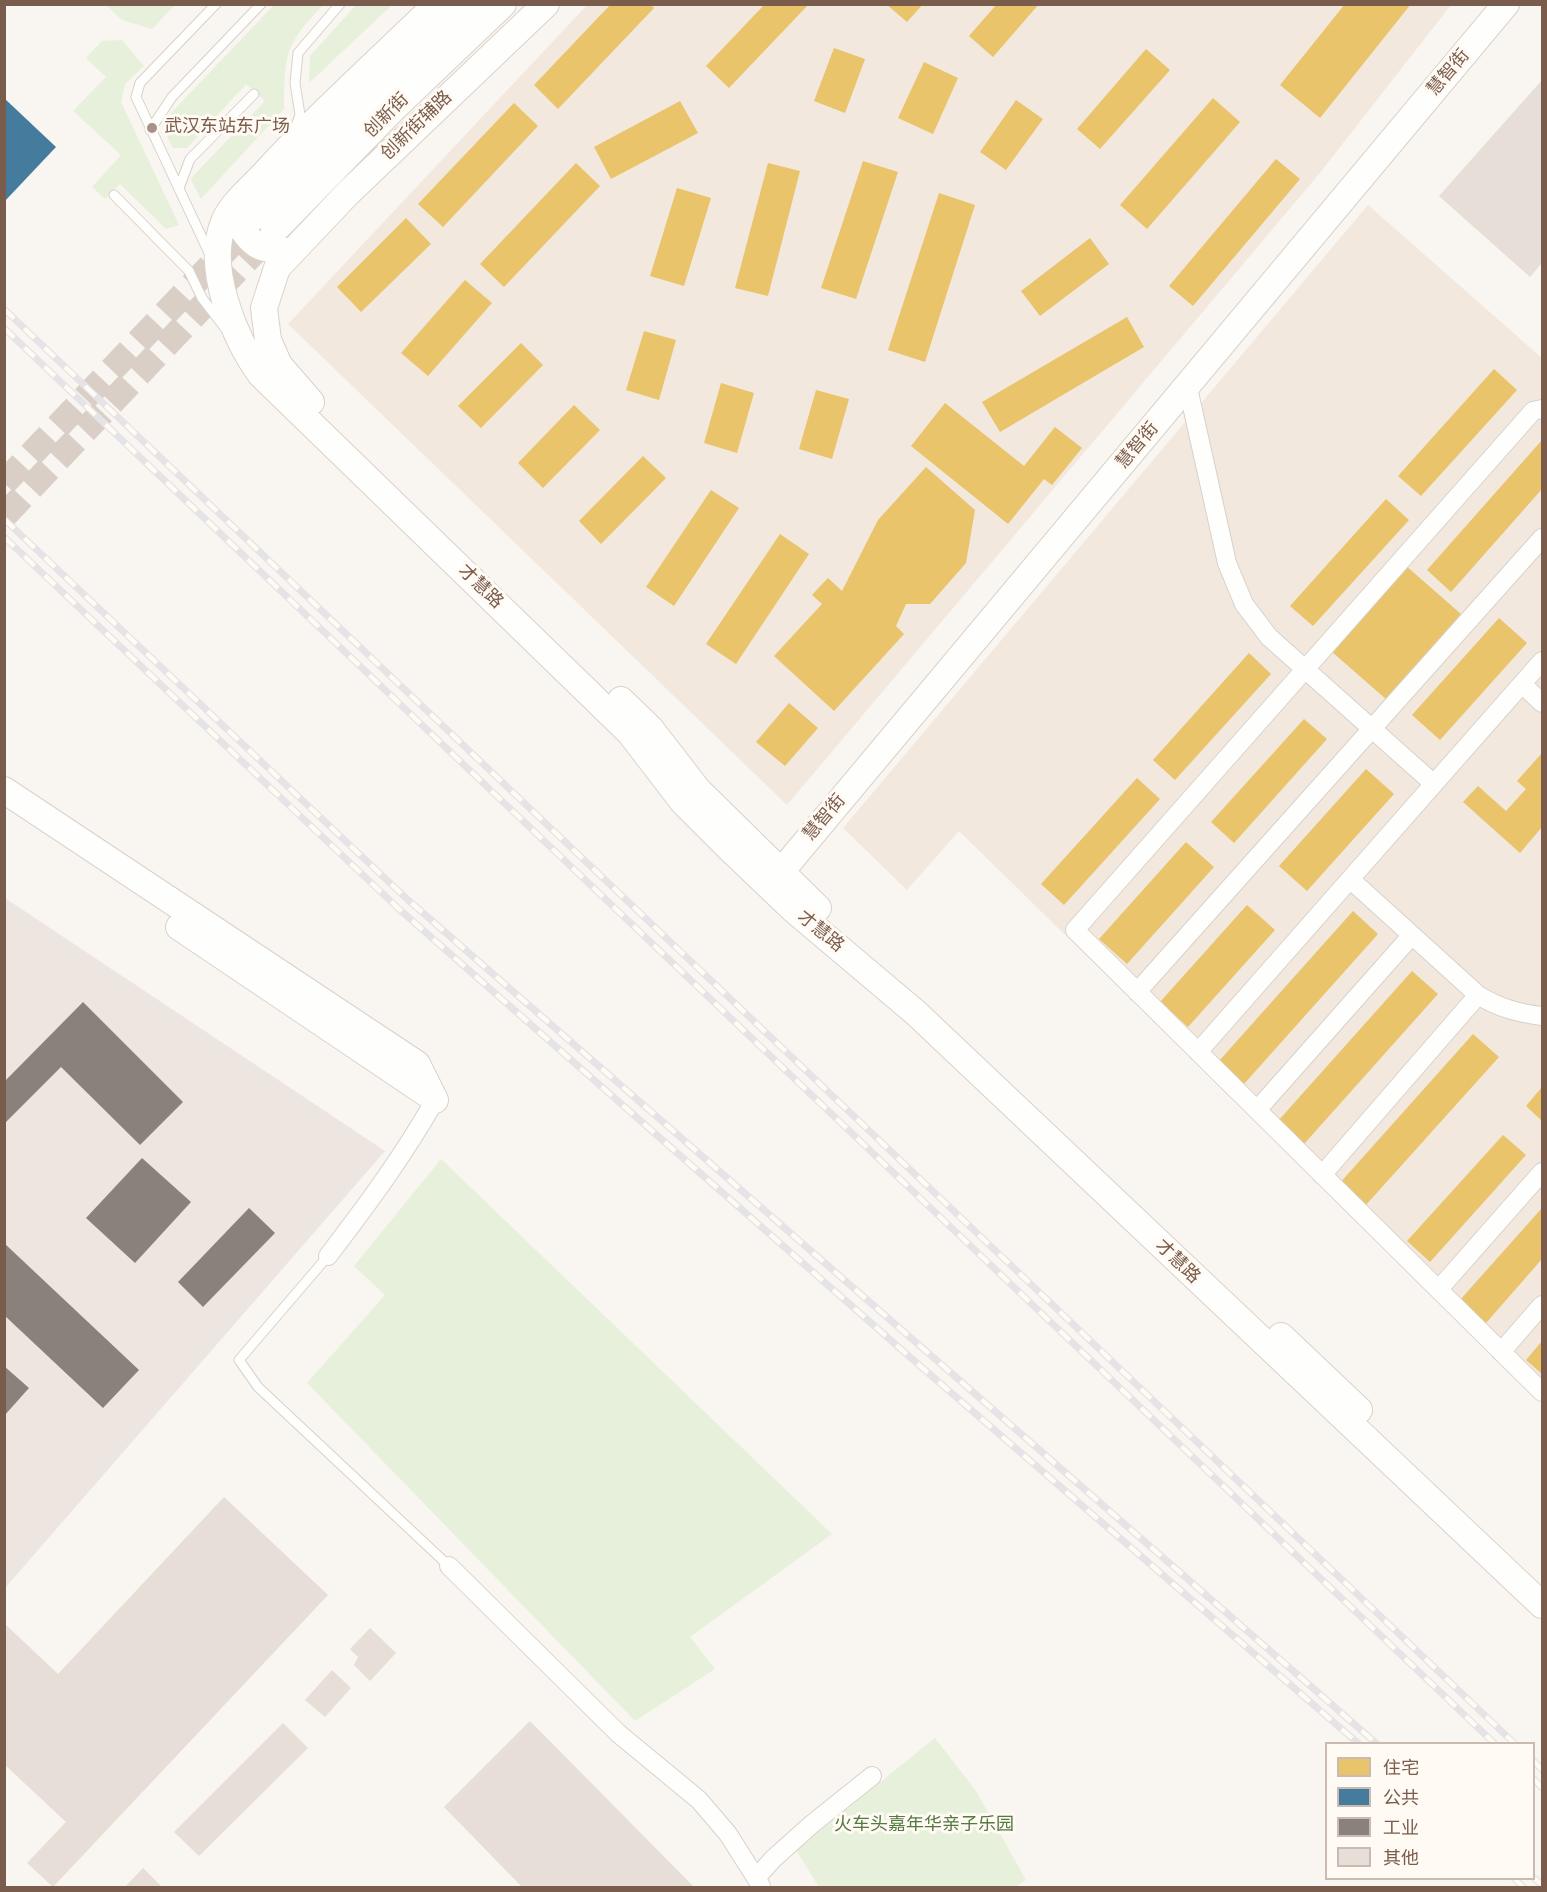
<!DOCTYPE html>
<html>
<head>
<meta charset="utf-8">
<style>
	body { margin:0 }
	#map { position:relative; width:1547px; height:1892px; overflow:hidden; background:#f9f5f0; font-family:"Titillium Web","Noto Sans SC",sans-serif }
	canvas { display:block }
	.frame { position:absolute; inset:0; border:6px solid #7a5c4d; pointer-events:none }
	.legend { position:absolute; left:1325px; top:1742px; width:210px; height:138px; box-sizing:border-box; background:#fffaf3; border:2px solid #cabbb1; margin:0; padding:8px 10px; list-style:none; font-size:18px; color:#7a5c4d }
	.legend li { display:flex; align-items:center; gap:12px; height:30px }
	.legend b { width:30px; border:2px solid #cabbb1 }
</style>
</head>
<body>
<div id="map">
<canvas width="1547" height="1892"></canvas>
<div class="frame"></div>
<ul class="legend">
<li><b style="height:16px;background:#e9c46a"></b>住宅</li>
<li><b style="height:16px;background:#457b9d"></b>公共</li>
<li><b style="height:16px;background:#8a817c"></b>工业</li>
<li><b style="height:16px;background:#e6ded7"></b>其他</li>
</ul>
</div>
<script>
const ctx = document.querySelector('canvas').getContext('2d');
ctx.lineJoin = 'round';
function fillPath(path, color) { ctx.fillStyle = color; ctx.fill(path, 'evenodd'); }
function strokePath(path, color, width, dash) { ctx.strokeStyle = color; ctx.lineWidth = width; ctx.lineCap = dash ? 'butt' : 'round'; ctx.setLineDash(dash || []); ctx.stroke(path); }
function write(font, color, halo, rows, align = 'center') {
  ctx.font = font + ' "Titillium Web","Noto Sans SC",sans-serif'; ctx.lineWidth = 6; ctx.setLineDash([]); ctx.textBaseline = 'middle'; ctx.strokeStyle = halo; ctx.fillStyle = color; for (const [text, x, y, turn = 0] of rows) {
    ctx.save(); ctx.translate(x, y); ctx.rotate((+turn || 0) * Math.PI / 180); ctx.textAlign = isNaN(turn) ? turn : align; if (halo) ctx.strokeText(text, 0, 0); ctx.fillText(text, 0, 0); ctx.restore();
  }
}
fillPath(new Path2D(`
	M 587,5 L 1451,5 L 1319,174 L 787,805 L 288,324 Z
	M 1368,205 L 1542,358 L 1542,1402 L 959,831 L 907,890 L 843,828 Z`), '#f2e8de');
fillPath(new Path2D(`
	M 5,898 L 385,1151 L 5,1588 Z`), '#ede5e0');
fillPath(new Path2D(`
	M 106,5 L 175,5 L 152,29 L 122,20 Z
	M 274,5 L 323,5 C 284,46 285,54 284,109 L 201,199 L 191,180 L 193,176 L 265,101 L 246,84 L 187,148 L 173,148 C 165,134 164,128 171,113 Z
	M 356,5 L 392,5 L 309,83 L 310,56 Z
	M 122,40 L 144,66 L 125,84 L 121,102 L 179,225 L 166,229 L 120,184 L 105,199 L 92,187 L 121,155 L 73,111 L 106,77 L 86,58 L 102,41 Z
	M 441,1159 L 832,1534 L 690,1637 L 715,1669 L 635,1721 L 307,1383 L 385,1295 L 354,1266 Z
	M 935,1738 L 976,1791 L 1026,1880 L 1013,1888 L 819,1887 L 796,1850 Z`), '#e7f0db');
fillPath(new Path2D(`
	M 611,4 L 650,4 L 654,8 L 558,109 L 534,85 Z
	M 765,4 L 809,4 L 729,88 L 706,66 Z
	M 886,4 L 923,4 L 907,22 Z
	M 997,4 L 1039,4 L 993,57 L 969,36 Z
	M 1345,4 L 1411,4 L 1320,118 L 1280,85 Z
	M 834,48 L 865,59 L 845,113 L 814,101 Z
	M 1146,49 L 1170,70 L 1100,149 L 1077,129 Z
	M 924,62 L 958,78 L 933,134 L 898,118 Z
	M 1213,98 L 1240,122 L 1147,229 L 1120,205 Z
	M 1016,100 L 1043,119 L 1006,170 L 980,152 Z
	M 680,101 L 698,133 L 611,179 L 594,147 Z
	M 514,103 L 538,126 L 443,227 L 418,204 Z
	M 1276,159 L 1300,179 L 1193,306 L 1169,286 Z
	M 863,161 L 898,172 L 856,299 L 821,288 Z
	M 576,163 L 600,186 L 504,287 L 480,264 Z
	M 768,163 L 800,171 L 768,296 L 735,288 Z
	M 677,188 L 711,198 L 684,286 L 650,276 Z
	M 939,193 L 975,205 L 925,362 L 888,350 Z
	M 406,218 L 431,244 L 361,312 L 337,287 Z
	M 1090,238 L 1109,264 L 1040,316 L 1021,291 Z
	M 465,280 L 492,303 L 428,376 L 401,353 Z
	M 1127,317 L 1144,347 L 1000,432 L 982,402 Z
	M 644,331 L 676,340 L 659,400 L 626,390 Z
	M 521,343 L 543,365 L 481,428 L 458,406 Z
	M 1494,369 L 1517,390 L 1421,496 L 1398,476 Z
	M 721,383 L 754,393 L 737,453 L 704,443 Z
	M 816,390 L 849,399 L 832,459 L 799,449 Z
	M 945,403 L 1024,466 L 1055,427 L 1082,448 L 1052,485 L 1044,479 L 1008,524 L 911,446 Z
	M 574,405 L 600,430 L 543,488 L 518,463 Z
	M 1542,440 L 1542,489 L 1451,592 L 1427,570 Z
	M 643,456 L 666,478 L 601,544 L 579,521 Z
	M 926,467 L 975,510 L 966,563 L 930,604 L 906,604 L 896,626 L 904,634 L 834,711 L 774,656 L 822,604 L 812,595 L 828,578 L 842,591 L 878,520 Z
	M 711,490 L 739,508 L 674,606 L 646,587 Z
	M 1386,499 L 1409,520 L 1313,626 L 1290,606 Z
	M 780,534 L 809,554 L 736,664 L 706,644 Z
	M 1405,565 L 1461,614 L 1387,700 L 1331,651 Z
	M 1499,618 L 1527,643 L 1440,740 L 1412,715 Z
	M 1249,653 L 1271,674 L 1175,780 L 1153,760 Z
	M 789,703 L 818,728 L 785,766 L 756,742 Z
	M 1304,719 L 1327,739 L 1234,843 L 1211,822 Z
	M 1542,753 L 1542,827 L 1520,853 L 1463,802 L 1478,786 L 1506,811 L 1526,789 L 1517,781 Z
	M 1366,769 L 1394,794 L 1307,891 L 1279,866 Z
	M 1137,778 L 1160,799 L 1064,905 L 1041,884 Z
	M 1186,842 L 1214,867 L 1127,964 L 1099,939 Z
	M 1247,905 L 1275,930 L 1188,1027 L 1160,1002 Z
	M 1353,911 L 1378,934 L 1244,1084 L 1219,1061 Z
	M 1412,971 L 1438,994 L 1304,1144 L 1278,1121 Z
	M 1473,1034 L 1499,1057 L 1365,1206 L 1339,1184 Z
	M 1542,1087 L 1542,1121 L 1526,1106 Z
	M 1503,1135 L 1526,1155 L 1430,1262 L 1407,1241 Z
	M 1542,1208 L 1542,1259 L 1486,1323 L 1460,1300 Z
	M 1542,1341 L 1542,1374 L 1526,1360 Z`), '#e9c46a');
fillPath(new Path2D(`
	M 4,98 L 56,147 L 4,202 Z`), '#457b9d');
fillPath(new Path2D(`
	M 83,1002 L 183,1102 L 140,1145 L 61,1067 L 4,1124 L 4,1082 Z
	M 142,1158 L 191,1202 L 135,1263 L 86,1218 Z
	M 249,1208 L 275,1233 L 203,1307 L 178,1282 Z
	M 4,1243 L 139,1370 L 103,1408 L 4,1315 Z
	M 4,1366 L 29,1388 L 4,1416 Z`), '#8a817c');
fillPath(new Path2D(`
	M 1542,80 L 1542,263 L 1530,277 L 1439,196 Z
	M 224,1497 L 328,1595 L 53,1887 L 27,1863 L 66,1822 L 4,1764 L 4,1623 L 58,1674 Z
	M 370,1628 L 396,1653 L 370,1681 L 354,1665 L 358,1657 L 350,1649 Z
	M 332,1670 L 351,1688 L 325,1717 L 305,1700 Z
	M 530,1721 L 695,1888 L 523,1888 L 444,1807 Z
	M 283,1723 L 308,1748 L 199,1856 L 174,1832 Z
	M 143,1868 L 163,1888 L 124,1888 Z`), '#e6ded7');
strokePath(new Path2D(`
	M 4,483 L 258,216
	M 4,516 L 274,231`), '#d9cfc7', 26, [26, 13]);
const lane = new Path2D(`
	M 150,130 L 172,97 L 261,4
	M 294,131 L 300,115 L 295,83 L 298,53 L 340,4
	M 179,188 L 190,159 L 254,94
	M 114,195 L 189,271 L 202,298 L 225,328
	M 211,257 L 136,97 L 140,83 L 216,4
	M 328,1256 L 239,1360 L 258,1387 L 449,1566`);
const street = new Path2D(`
	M 1188,388 L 1227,563 L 1244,604 L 1269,637 L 1434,784
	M 1542,409 L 1533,411 L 1075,930 L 1542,1392
	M 1522,684 L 1542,703
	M 1350,879 L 1478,995 C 1499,1008 1518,1013 1542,1016
	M 1137,992 L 1542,538
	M 1198,1052 L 1542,661
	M 1257,1110 L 1412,935
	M 1322,1175 L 1478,995
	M 328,1256 C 367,1205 404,1155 435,1100
	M 1439,1289 L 1542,1172
	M 1501,1352 L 1542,1305
	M 449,1566 L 619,1734 L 699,1800 L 728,1834 L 756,1878
	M 761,1886 L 756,1878 L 773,1859 L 812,1824 L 872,1776`);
const secondary = new Path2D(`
	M 437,4 C 379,60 319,114 265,173 C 252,187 231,204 224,222 C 205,267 234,338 261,375 L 630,733 L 683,802 L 728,847 L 794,910 L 916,1013 L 1542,1605
	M 244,196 L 238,221 C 252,249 263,250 292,251
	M 258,216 L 311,159 L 471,4
	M 274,231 L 397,105 L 503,4
	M 311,402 L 279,365 L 268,340 L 264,308 L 277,268 L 348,193 L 546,4
	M 621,700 L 650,728 L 698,790 L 818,908
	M 4,790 L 417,1064 L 435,1100
	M 769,886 L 1506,4
	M 179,927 L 433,1098
	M 1281,1336 L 1359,1410`);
strokePath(lane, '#d7d1cb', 11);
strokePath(street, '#d7d1cb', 20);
strokePath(secondary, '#d9d2cb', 28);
strokePath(lane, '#fefefd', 9);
strokePath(street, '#fefefd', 18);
strokePath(secondary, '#fefefd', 26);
const rail = new Path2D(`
	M 4,309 L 1515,1744
	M 4,328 L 1495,1744
	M 4,519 L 407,899 L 1377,1744
	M 4,537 L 399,909 L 919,1365 L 1359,1744
	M 1534,1761 L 1542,1770
	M 1534,1779 L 1542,1788
	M 1514,1878 L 1524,1888
	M 1534,1878 L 1542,1885`);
strokePath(rail, '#e6e3e7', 7);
strokePath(rail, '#fffaf3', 4.5, [14]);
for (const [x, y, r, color] of [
	[152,128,6,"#a69286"]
]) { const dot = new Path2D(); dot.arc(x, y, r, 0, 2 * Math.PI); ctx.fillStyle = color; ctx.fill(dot); strokePath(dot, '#fffaf3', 2); }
write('18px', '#7a5c4d', '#fffaf3', [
	["慧智街",1449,73,-50],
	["创新街",387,116,-45],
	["创新街辅路",417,126,-44],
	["慧智街",1138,446,-50],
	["才慧路",480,587,44],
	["慧智街",825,818,-50],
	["才慧路",820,932,39],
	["才慧路",1177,1262,44]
]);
write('18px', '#7a5c4d', '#fffaf3', [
	["武汉东站东广场",164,128]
], 'left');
write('18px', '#537a41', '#fffaf3', [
	["火车头嘉年华亲子乐园",924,1826]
]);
</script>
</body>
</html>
